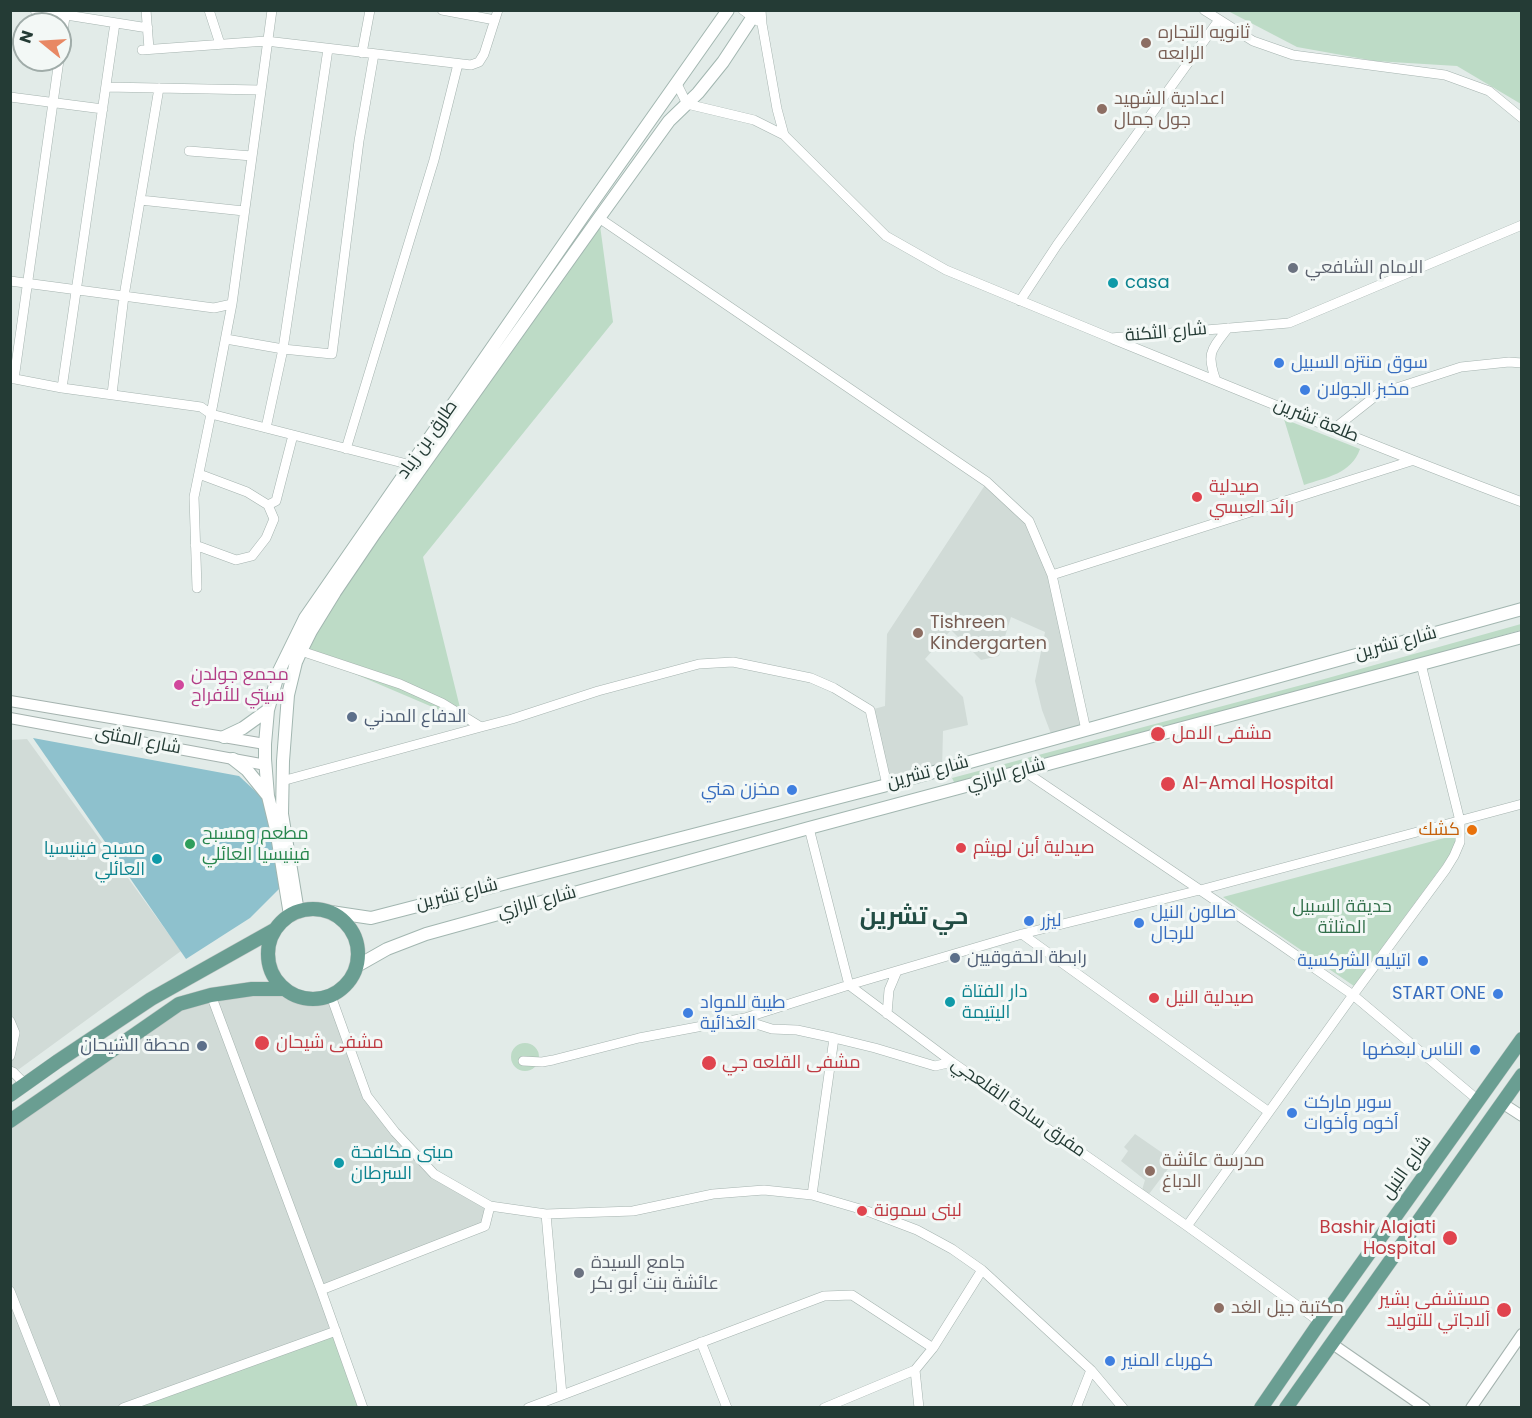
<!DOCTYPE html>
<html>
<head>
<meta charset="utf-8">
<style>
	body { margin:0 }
	#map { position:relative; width:1532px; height:1418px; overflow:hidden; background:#e2ebe8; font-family:Poppins,sans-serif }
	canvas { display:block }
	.frame { position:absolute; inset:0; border:12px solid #243b35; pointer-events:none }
	.north { position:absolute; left:12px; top:12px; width:60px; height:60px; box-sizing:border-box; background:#f3f8f6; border:2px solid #a0aca9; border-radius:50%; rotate:288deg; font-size:16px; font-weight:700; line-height:24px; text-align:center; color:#243b35 }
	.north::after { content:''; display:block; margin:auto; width:21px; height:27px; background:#e88864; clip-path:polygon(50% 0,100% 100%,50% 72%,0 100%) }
</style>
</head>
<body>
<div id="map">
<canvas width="1532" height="1418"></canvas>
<div class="frame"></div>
<div class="north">N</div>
</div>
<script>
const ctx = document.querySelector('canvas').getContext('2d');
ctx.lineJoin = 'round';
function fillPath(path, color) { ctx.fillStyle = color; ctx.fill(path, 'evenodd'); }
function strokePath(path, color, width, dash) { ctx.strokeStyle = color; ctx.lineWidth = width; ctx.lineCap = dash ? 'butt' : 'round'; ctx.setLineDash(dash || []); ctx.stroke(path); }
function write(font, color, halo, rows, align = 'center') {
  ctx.font = font + ' Poppins,Cairo,sans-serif'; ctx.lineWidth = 6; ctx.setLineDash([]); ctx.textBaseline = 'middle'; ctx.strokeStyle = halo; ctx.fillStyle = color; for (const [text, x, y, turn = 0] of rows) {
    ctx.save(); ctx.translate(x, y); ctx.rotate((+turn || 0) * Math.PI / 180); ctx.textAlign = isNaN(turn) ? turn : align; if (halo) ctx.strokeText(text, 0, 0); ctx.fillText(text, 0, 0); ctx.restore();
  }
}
fillPath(new Path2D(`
	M 987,482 L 1029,521 L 1052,575 L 1086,730 L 1053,739 L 1042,710 L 1035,681 L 1045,632 L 1011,617 L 999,656 L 981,660 L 951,630 L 925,659 L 963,697 L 968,725 L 943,731 L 942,770 L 887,785 L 870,710 L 885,706 L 887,634 Z
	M 27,739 L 181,951 L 11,1075 L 10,740 Z
	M 284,989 L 297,997 L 310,1000 L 331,996 L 367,1096 L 434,1174 L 490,1206 L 485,1226 L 322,1290 L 336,1331 L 123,1407 L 11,1407 L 10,1121 L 179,1004 Z
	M 1135,1134 L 1174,1161 L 1149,1194 L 1142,1190 L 1145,1180 L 1121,1161 L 1128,1151 L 1124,1147 Z`), '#d1dbd7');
fillPath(new Path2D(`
	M 1228,11 L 1521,11 L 1521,104 L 1457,66 L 1375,61 L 1297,47 Z
	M 599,218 L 613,322 L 423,557 L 463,720 L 301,651 Z
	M 1284,419 L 1360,449 C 1351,474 1327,477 1304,485 Z
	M 1521,624 L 1521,630 L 1428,656 L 955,784 L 952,778 L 1328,678 Z
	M 1467,832 L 1354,986 L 1223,897 Z
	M511 1057a14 14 0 1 1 28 0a14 14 0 1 1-28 0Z
	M 336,1331 L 363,1408 L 123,1408 Z`), '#bddbc6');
fillPath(new Path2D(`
	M 33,738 L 239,776 L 265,800 L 280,888 L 250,918 L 186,959 Z`), '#8ec1cd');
const minor = new Path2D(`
	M 35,10 L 148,28
	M 146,10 L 149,49
	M 209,10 L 220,44
	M 442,10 L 495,20
	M 743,10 L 758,21
	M 761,10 L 762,24 L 777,109 L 784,135
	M 1204,10 L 1253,41 L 1293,55 L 1445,75 L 1489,91 L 1522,118
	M 142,50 L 266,41 L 471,65 L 479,62 L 484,54 L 498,10
	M 60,51 L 66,10
	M 362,53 L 370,10
	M 677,84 L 687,104 L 754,120 L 784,135 L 886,236 L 946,270 L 1111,338 L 1289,323 L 1522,225
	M 106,87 L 260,90
	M 10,97 L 103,109
	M 189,151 L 252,156
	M 140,200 L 244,211
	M 599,218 L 987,482 L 1029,521 L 1052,575 L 1086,730
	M 10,281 L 214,308 L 232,304 L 272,10
	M 1020,301 L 1057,245 L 1219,20
	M 226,339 L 283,349 L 332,354 L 359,141 L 374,54
	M 1113,339 C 1249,394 1384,451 1522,502
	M 10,378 L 62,388 L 201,407 L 211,414 L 232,304
	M 14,379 L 59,60
	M 1216,381 C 1206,353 1211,350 1228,328
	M 62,388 L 115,23
	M 112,394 L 124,296 L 159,88
	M 266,428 L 283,349 L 328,49
	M 1335,428 L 1378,394 L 1461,367 L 1509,362 L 1522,363
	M 346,449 L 434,160 L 458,64
	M 268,505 L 276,501 L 293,435
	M 195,545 L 236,560 L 252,556 L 266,538 L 274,519 L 268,505 L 247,492 L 199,474
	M 1052,575 L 1411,461
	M 197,588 L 194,497 L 211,414 L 411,465
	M 301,651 L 400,684 L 442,703 L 481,727 L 512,719 L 598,691 L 699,664 L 733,662 L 811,678 L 834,688 L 870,710 L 887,785
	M 1024,771 L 1274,940 L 1353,995 L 1478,1100
	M 282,781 L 481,727
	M 809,828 L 849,985 L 952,1062 L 1187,1226 L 1320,1322
	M 1022,934 L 1269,1112
	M 211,995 L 321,1290 L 363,1408
	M 331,996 L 367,1096 L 395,1132 L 434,1174 L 490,1206 L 546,1214 L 633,1211 L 713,1194 L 764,1190 L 812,1195 L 867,1211 L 917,1230 L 952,1249 L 982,1270 L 1091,1370 L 1123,1408
	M 887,1014 L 889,990 L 897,971
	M 745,1018 L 756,1024 L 772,1029 L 797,1030 L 834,1038 L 875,1048 L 935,1066 L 952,1062
	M 10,1021 L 15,1033 L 10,1056
	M 523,1061 L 542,1062 L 553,1060 L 639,1038 L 745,1018 L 849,985 L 1022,934 L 1200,890 L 1522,804
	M 10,1071 L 13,1072 L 25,1084
	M 812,1195 L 834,1038
	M 546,1214 L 562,1395
	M 1187,1226 L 1353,995 L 1446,869 L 1454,856 L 1460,842 L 1460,821 L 1421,664
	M 321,1290 L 485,1226 L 490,1206
	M 10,1291 L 56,1408
	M 701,1342 L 727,1408
	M 915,1370 L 919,1408
	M 123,1408 L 336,1331
	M 528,1408 L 824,1296 L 852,1295 L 933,1348
	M 824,1408 L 915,1370 L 933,1348 L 982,1270
	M 1076,1408 L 1091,1370`);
const tertiary = new Path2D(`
	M 10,701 L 265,744
	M 10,718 L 266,765
	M 1502,1103 L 1522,1116
	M 1331,1343 L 1425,1408
	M 1471,1408 L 1522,1334`);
const secondary = new Path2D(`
	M 224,737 L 243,728 L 268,710
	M 233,759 L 247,770 L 268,796
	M 298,912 L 282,814 L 283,761 L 288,695 L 296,662 L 301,651 L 311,631 L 335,592 L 375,533 L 599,218 L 669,121 L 698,93 L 723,62 L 752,18 L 755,10
	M 331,912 L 371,918 L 887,785 L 1522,609
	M 290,915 L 276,829 L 268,796 L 265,759 L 265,744 L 268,710 L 279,671 L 305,618 L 590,206 L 728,10
	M 357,966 L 387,949 L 426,934 L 809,828 L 1522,637`);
const primary = new Path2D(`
	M268 954a45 45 0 1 1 90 0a45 45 0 1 1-90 0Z
	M 10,1095 L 58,1061 L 151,999 L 274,930
	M 10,1121 L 179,1004 L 211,995 L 252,989 L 284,989
	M 1261,1408 L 1320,1322 L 1522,1039
	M 1286,1408 L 1522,1075`);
strokePath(minor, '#a5b3af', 10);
strokePath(tertiary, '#a5b3af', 12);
strokePath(secondary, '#a2b6b0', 14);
strokePath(primary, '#c2c8c6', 15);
strokePath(minor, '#fff', 9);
strokePath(tertiary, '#fff', 10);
strokePath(secondary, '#fff', 12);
strokePath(primary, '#6a9e92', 14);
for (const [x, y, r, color] of [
	[1146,43,6,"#8d6e63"],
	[1102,109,6,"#8d6e63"],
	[1293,268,6,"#6b7280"],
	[1113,283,6,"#0f9aa8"],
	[1279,363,6,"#3f7fe0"],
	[1305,390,6,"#3f7fe0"],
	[1197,497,6,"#e0444e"],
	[918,633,6,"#8d6e63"],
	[179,685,6,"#d1479c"],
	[352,717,6,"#5c6f8a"],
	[1158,734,8,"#e0444e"],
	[1168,784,8,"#e0444e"],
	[792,790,6,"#3f7fe0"],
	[1472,830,6,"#e8710a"],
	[190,844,6,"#2e9e5b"],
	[961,848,6,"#e0444e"],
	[157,859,6,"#0f9aa8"],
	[1029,921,6,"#3f7fe0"],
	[1139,923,6,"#3f7fe0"],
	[955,958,6,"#5c6f8a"],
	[1423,961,6,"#3f7fe0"],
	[1498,994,6,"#3f7fe0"],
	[1154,998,6,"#e0444e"],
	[950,1002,6,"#0f9aa8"],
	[688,1013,6,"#3f7fe0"],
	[262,1043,8,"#e0444e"],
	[202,1046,6,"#5c6f8a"],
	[1475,1050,6,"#3f7fe0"],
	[709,1063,8,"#e0444e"],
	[1292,1113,6,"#3f7fe0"],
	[339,1163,6,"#0f9aa8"],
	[1150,1171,6,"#8d6e63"],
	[862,1211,6,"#e0444e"],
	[1450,1238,8,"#e0444e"],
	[579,1273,6,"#6b7280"],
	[1219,1308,6,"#8d6e63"],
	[1504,1310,8,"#e0444e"],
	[1110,1361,6,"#3f7fe0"]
]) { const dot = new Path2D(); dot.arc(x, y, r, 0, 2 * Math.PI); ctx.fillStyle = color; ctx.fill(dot); strokePath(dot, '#f3f8f6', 2); }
write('18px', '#785e54', '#f3f8f6', [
	["ثانويه التجاره",1158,33],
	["الرابعه",1158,54],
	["اعدادية الشهيد",1114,99],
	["جول جمال",1114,120],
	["Tishreen",930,623],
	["Kindergarten",930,644],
	["مدرسة عائشة",1162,1161],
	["الدباغ",1162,1182],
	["مكتبة جيل الغد",1231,1308]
], 'left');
write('18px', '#5b616d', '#f3f8f6', [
	["الامام الشافعي",1305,268],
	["جامع السيدة",591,1263],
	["عائشة بنت أبو بكر",591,1284]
], 'left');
write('18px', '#0d838f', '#f3f8f6', [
	["casa",1125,283],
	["مسبح فينيسيا",145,849,"right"],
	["العائلي",145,870,"right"],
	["دار الفتاة",962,992],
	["اليتيمة",962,1013],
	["مبنى مكافحة",351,1153],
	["السرطان",351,1174]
], 'left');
write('18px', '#243b35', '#f3f8f6', [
	["شارع الثكنة",1166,333,-5],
	["طلعة تشرين",1316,421,22],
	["طارق بن زياد",428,440,-55],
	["شارع تشرين",1396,644,-15],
	["شارع المثنى",138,741,11],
	["شارع تشرين",928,773,-15],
	["شارع الرازي",1006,775,-15],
	["شارع تشرين",457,895,-14],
	["شارع الرازي",537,903,-15],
	["مفرق ساحة القلعجي",1018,1108,35],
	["شارع النيل",1407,1168,-55]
]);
write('18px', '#366cbe', '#f3f8f6', [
	["سوق منتزه السبيل",1291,363],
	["مخبز الجولان",1317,390],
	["مخزن هني",780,790,"right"],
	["صالون النيل",1151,913],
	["للرجال",1151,934],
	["ليزر",1041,921],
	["اتيليه الشركسية",1411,961,"right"],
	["START ONE",1486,994,"right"],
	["طيبة للمواد",700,1003],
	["الغذائية",700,1024],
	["الناس لبعضها",1463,1050,"right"],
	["سوبر ماركت",1304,1103],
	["أخوه وأخوات",1304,1124],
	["كهرباء المنير",1122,1361]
], 'left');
write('18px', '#be3a42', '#f3f8f6', [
	["صيدلية",1209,487],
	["رائد العبسي",1209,508],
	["مشفى الامل",1172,734],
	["Al-Amal Hospital",1182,784],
	["صيدلية أبن لهيثم",973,848],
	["صيدلية النيل",1166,998],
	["مشفى شيحان",276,1043],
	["مشفى القلعه جي",722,1063],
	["لبنى سمونة",874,1211],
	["Bashir Alajati",1436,1228,"right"],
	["Hospital",1436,1249,"right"],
	["مستشفى بشير",1490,1300,"right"],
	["آلاجاتي للتوليد",1490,1321,"right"]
], 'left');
write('18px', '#b23c85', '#f3f8f6', [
	["مجمع جولدن",191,675],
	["سيتي للأفراح",191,696]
], 'left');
write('18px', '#4e5e75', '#f3f8f6', [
	["الدفاع المدني",364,717],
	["رابطة الحقوقيين",967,958],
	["محطة الشيحان",190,1046,"right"]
], 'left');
write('18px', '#c56008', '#f3f8f6', [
	["كشك",1460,830]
], 'right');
write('18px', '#27864d', '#f3f8f6', [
	["مطعم ومسبح",202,834],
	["فينيسيا العائلي",202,855]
], 'left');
write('18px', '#316f4a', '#f3f8f6', [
	["حديقة السبيل",1342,907],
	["المثلثة",1342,928]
]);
write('bold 24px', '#214c43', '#f3f8f6', [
	["حي تشرين",914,918]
]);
</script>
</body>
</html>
